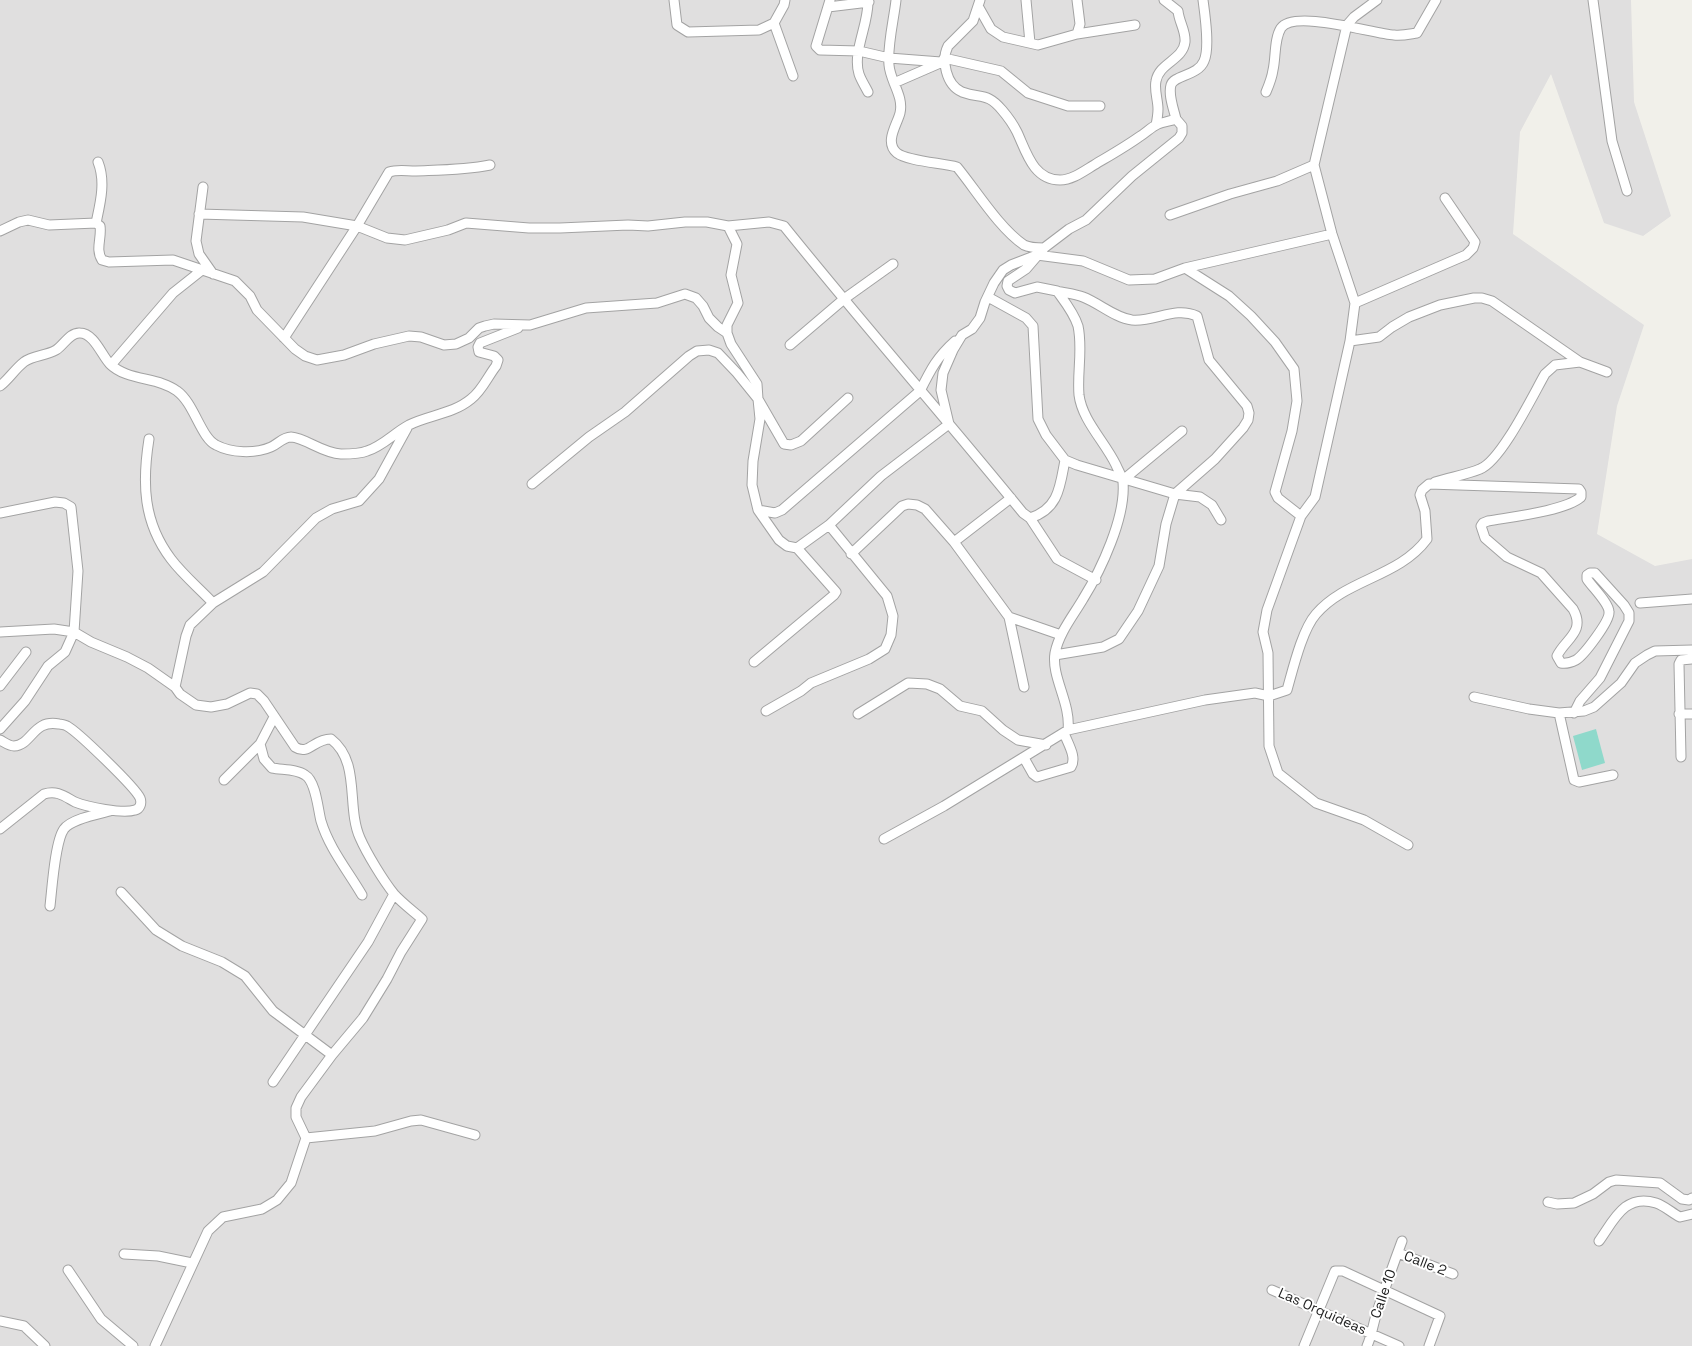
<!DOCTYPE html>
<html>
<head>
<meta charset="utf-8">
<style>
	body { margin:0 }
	canvas { display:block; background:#f1f0ea }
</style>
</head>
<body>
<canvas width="1692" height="1346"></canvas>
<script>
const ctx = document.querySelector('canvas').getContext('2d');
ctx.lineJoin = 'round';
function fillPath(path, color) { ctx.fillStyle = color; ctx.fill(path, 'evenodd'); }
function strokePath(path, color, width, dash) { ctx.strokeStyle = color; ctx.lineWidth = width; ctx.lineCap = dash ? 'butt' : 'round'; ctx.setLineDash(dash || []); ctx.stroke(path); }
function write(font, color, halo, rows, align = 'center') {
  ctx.font = font + ' "Space Grotesk",sans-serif'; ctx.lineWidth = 4; ctx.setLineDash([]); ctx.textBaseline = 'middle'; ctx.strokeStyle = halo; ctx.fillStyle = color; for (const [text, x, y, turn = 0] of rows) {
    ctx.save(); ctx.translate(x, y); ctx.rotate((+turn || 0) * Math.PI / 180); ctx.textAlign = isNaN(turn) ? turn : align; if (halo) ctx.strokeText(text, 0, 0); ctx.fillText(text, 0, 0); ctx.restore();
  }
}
fillPath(new Path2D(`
	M 0,0 L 1631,0 L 1634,102 L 1671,216 L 1643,236 L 1604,223 L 1551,74 L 1520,132 L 1513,234 L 1644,325 L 1617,406 L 1597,534 L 1655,566 L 1692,559 L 1692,1346 L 0,1346 Z`), '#e0dfdf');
fillPath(new Path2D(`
	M 1596,729 L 1605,763 L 1582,770 L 1573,736 Z`), '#8fd9cb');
const minor = new Path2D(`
	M 674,0 L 677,25 L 688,32 L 759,30 L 774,23 L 784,5 L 785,0
	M 830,0 L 816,46 L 820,50 L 859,51 L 889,58 L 941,62 L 944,60
	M 896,0 C 894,19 887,46 889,65 C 890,81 904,96 900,113 C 897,125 884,142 897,153 C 907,161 942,163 957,167 C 976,190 999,228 1024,245 C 1030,248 1037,248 1044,248
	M 980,0 L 973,21 L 948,46 C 941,60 946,85 962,92 C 981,99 987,92 1002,110 C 1008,117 1013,124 1017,132 C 1026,151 1033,180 1060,180 C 1072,180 1084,171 1094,165 C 1109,156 1125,147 1139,137 C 1146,133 1151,127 1158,124 C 1164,122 1170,121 1176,119 L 1182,126 L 1182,133 L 1179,138 L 1132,176 L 1086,220 L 1069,229 L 1044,248 L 1026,269 L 1008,281 L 1007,286 L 1009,290 L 1015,293 L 1037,287 L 1057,291 C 1065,302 1074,313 1078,326 C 1083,349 1077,372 1079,395 C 1082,420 1105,442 1116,465 C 1118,470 1122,476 1123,482 C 1126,517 1101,570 1083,599 C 1073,616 1059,633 1055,653 C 1051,677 1071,703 1068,730
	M 1026,0 L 1030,43
	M 1377,0 L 1354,17 L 1347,25 L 1314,165 L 1332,234 L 1355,303 L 1350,341 L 1315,497 L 1301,516 L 1267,610 L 1263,632 L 1268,653 L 1269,746 L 1278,773 L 1316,803 L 1364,820 L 1408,845
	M 1593,0 L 1612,141 L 1627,191
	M 978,6 L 991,29 L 1003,37 L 1038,45 L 1077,34 L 1135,25
	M 828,7 L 869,2
	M 774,23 L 793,76
	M 1077,34 L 1080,24 L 1077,0
	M 944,58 L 1001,71 L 1028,93 L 1068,106 L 1100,106
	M 894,83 L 940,63
	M 868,92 C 865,86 861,80 859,74 C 852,52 869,24 868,0
	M 1266,92 C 1269,85 1272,77 1273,70 C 1276,57 1274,39 1281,28 C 1294,9 1374,34 1394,35 C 1402,36 1410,34 1417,33 L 1436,0
	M 1176,119 C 1174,110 1168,95 1171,85 C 1174,75 1198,76 1204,61 C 1210,48 1205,15 1203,0
	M 1156,125 C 1157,120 1158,114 1158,109 C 1158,100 1154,90 1156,81 C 1159,63 1183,60 1185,42 C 1186,31 1179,22 1178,11 L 1164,0
	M 203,187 L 196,241 L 199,254 L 213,274
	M 199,214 L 303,217 L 357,226 L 387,238 L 405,240 L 448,230 L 466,223 L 529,228 L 560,228 L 628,225 L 648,226 L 685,222 L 707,222 L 728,226 L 769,222 L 784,226 C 862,323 944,416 1023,513 L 1030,518 L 1057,559 L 1096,580
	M 1170,215 L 1230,194 L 1277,181 L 1314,165
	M 96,223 C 100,204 106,182 98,162
	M 728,226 L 737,244 L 731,275 L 738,303 L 727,325 L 727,333 L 731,344 L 757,384 L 758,399 L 784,444 L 791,445 L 801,441 L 848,398
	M 0,231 L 19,222 L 28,220 L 49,225 L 96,223 L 100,226 C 102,238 95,249 102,260 L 109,262 L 173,260 L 235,281 L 250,296 L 257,310 L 295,349 L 305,356 L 317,360 L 344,355 L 374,344 L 409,336 L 421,337 L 444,345 L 456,344 L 469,338 L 479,328 L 485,326 L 494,324 L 530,325 L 586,308 L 657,303 L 685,294 L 696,298 L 703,306 L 709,318 L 718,327 L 727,333
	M 1185,268 L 1332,234
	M 988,297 L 1026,318 L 1033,326 L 1038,419 L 1046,435 L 1065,460 L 1077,465 L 1175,494 L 1200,497 L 1212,505 L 1221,520
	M 1355,303 L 1466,255 L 1473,248 L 1475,242 L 1445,198
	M 284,338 L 357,226 L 389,172 C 398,169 406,171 416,171 C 441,170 465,170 490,165
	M 1350,341 L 1379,337 L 1392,327 L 1409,317 L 1440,305 L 1474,298 L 1482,298 L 1492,301 L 1580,362 L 1607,372
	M 790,345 L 844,299 L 893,264
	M 111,365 L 173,293 L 202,270
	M 0,386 C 9,379 15,369 24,362 C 33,355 46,356 56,350 C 64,345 70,332 80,333 C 94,333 102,356 110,364 C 127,381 159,377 177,391 C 194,403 201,438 216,445 C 231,453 255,454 271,447 C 278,444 283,437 291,437 C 306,438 322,453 341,454 C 350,454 360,454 367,451 C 383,446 394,433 409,425 C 429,415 453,414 471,399 C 482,391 488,376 496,366 L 498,360 L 494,356 L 479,352 L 478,347 L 480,343 L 518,328
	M 149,439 C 142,483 143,522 171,559 C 183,575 200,589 213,603
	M 1123,480 L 1182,431
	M 1435,482 C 1450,477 1466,475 1480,469 C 1501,461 1533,395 1545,374 L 1555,365 L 1580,362
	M 532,484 L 589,437 L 625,412 L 689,356 L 697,351 L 709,350 L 718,353 L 737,373 L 758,399 L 760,419 L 753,461 L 752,485 L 758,510 L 779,540 L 787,546 L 797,548 L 836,592 L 834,595 L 754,662
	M 758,510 L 775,513 L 782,510 L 920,391 C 931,369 937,357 955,341
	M 0,513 L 55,502 L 64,503 L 71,507 L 78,571 L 74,632 L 65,652 L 48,666 L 25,701 L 0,729
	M 1030,518 C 1059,509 1060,486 1065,460
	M 954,542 L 1011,498
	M 797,548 L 829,525 L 881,476 L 949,424 L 941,390 L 943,373 L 953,350 L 962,335 L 972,329 L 980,318 L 985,302 L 994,283 L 1003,270 L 1011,265 L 1037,255 L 1083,261 L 1129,280 L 1155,279 L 1185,268 L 1229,296 L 1251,316 L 1275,342 L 1294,369 L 1297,401 L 1292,431 L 1275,492 L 1278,498 L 1301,516
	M 851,554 L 902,506 L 908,504 L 917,505 L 925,509 L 954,542 L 1009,617 L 1061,635
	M 1640,603 L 1692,599
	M 1009,617 L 1024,687
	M 0,632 L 54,629 L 74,632 L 91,642 L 127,657 L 148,668 L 175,687 L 180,694 L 196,705 L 211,707 L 227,704 L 250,693 L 257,694 L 264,701 L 295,747 C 309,756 313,739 331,739 C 361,762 346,807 360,838 C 367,854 383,880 394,894 C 402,903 413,911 422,919 L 401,952 L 387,979 L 363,1018 L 332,1055 L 301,1097 L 296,1108 L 296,1117 L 306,1138 L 291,1183 L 277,1200 L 262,1209 L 223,1217 L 208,1231 L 155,1346
	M 1055,655 L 1103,647 L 1119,639 L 1138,611 L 1159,566 L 1166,524 L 1175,494 L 1215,459 L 1243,428 L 1248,420 L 1249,413 L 1247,406 L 1209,360 L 1197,316 C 1175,306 1155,322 1132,320 C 1115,318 1099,303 1083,297 C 1075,294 1065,293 1057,291
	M 0,686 L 26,652
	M 175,687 L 186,636 L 190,625 L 213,603 L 263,572 L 316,518 L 332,509 L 359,501 L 379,479 L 407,428
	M 1474,697 L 1529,709 L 1559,713 L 1584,711 L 1594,707 L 1621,683 L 1635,663 L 1647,655 L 1655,651 L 1692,650
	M 766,711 L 801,691 L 811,683 L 869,659 L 885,649 L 891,635 L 893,616 L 887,596 L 829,525
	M 1559,713 L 1574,780 L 1579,782 L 1613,775
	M 858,714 L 908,683 L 927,684 L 940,689 L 960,706 L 982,711 L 1003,730 L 1018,740 L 1046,745
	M 1679,714 L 1692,714
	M 0,740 C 4,742 9,746 14,746 C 32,745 33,719 59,724 C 60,724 66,725 67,726 C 78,732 135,787 140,798 C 142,803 140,809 135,810 C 123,814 87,807 75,802 C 64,796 57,790 44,794 L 0,829
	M 260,744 L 264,759 L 272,768 C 282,770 297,769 305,775 C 316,781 318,810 321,821 C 329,848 348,871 362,895
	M 1681,757 L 1679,664 L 1681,660 L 1692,659
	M 1024,758 L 1033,774 L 1037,777 L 1071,767 C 1077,757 1068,744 1064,733
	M 224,780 L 260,744 L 274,717
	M 884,839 L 944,806 L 1068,730 L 1205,700 L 1255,693 L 1269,696 L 1287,690 C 1293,669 1302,630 1316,614 C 1346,579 1399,577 1427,539 L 1425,511 L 1420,495 L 1422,490 L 1429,484 L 1579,489 L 1581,492 L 1581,497 C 1565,511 1510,517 1488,521 L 1483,523 L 1481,526 L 1485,538 L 1507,557 L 1541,573 L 1573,609 C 1586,632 1565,639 1557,656 L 1561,663 C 1566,664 1572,662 1576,660 C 1584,655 1610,621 1609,612 C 1609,603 1592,587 1587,579 L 1587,575 L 1590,573 L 1595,573 L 1624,605 L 1629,613 L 1629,621 L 1600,678 L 1580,701 L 1574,713
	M 121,892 L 156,930 L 182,946 L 222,962 L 245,976 L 273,1011 L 332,1055
	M 50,906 C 52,889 55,841 64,829 C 71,819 98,814 110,811
	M 273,1082 L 368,942 L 394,894
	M 306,1138 L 375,1131 L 411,1121 L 421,1120 L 475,1135
	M 1548,1202 L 1557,1204 L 1574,1203 L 1593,1194 L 1609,1182 L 1616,1180 L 1660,1183 L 1682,1199 L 1689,1200 L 1692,1198
	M 1599,1241 C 1614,1220 1625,1193 1656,1203 C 1665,1206 1672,1213 1680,1217 L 1692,1214
	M 1398,1253 L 1453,1274
	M 124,1254 L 158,1256 L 192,1263
	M 68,1270 L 101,1319 L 133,1346
	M 1272,1290 L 1399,1346
	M 0,1321 L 24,1326 L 45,1346
	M 1304,1346 L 1335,1271 L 1343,1271 L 1440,1316 L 1429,1346
	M 1367,1346 C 1372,1335 1373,1324 1377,1312 C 1385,1288 1393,1265 1402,1241`);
strokePath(minor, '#a3a3a3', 11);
strokePath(minor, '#fff', 9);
write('14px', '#222', '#fff', [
	["Calle 2",1425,1264,21],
	["Calle 10",1384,1294,-71],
	["Las Orquideas",1322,1312,24]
]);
</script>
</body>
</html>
